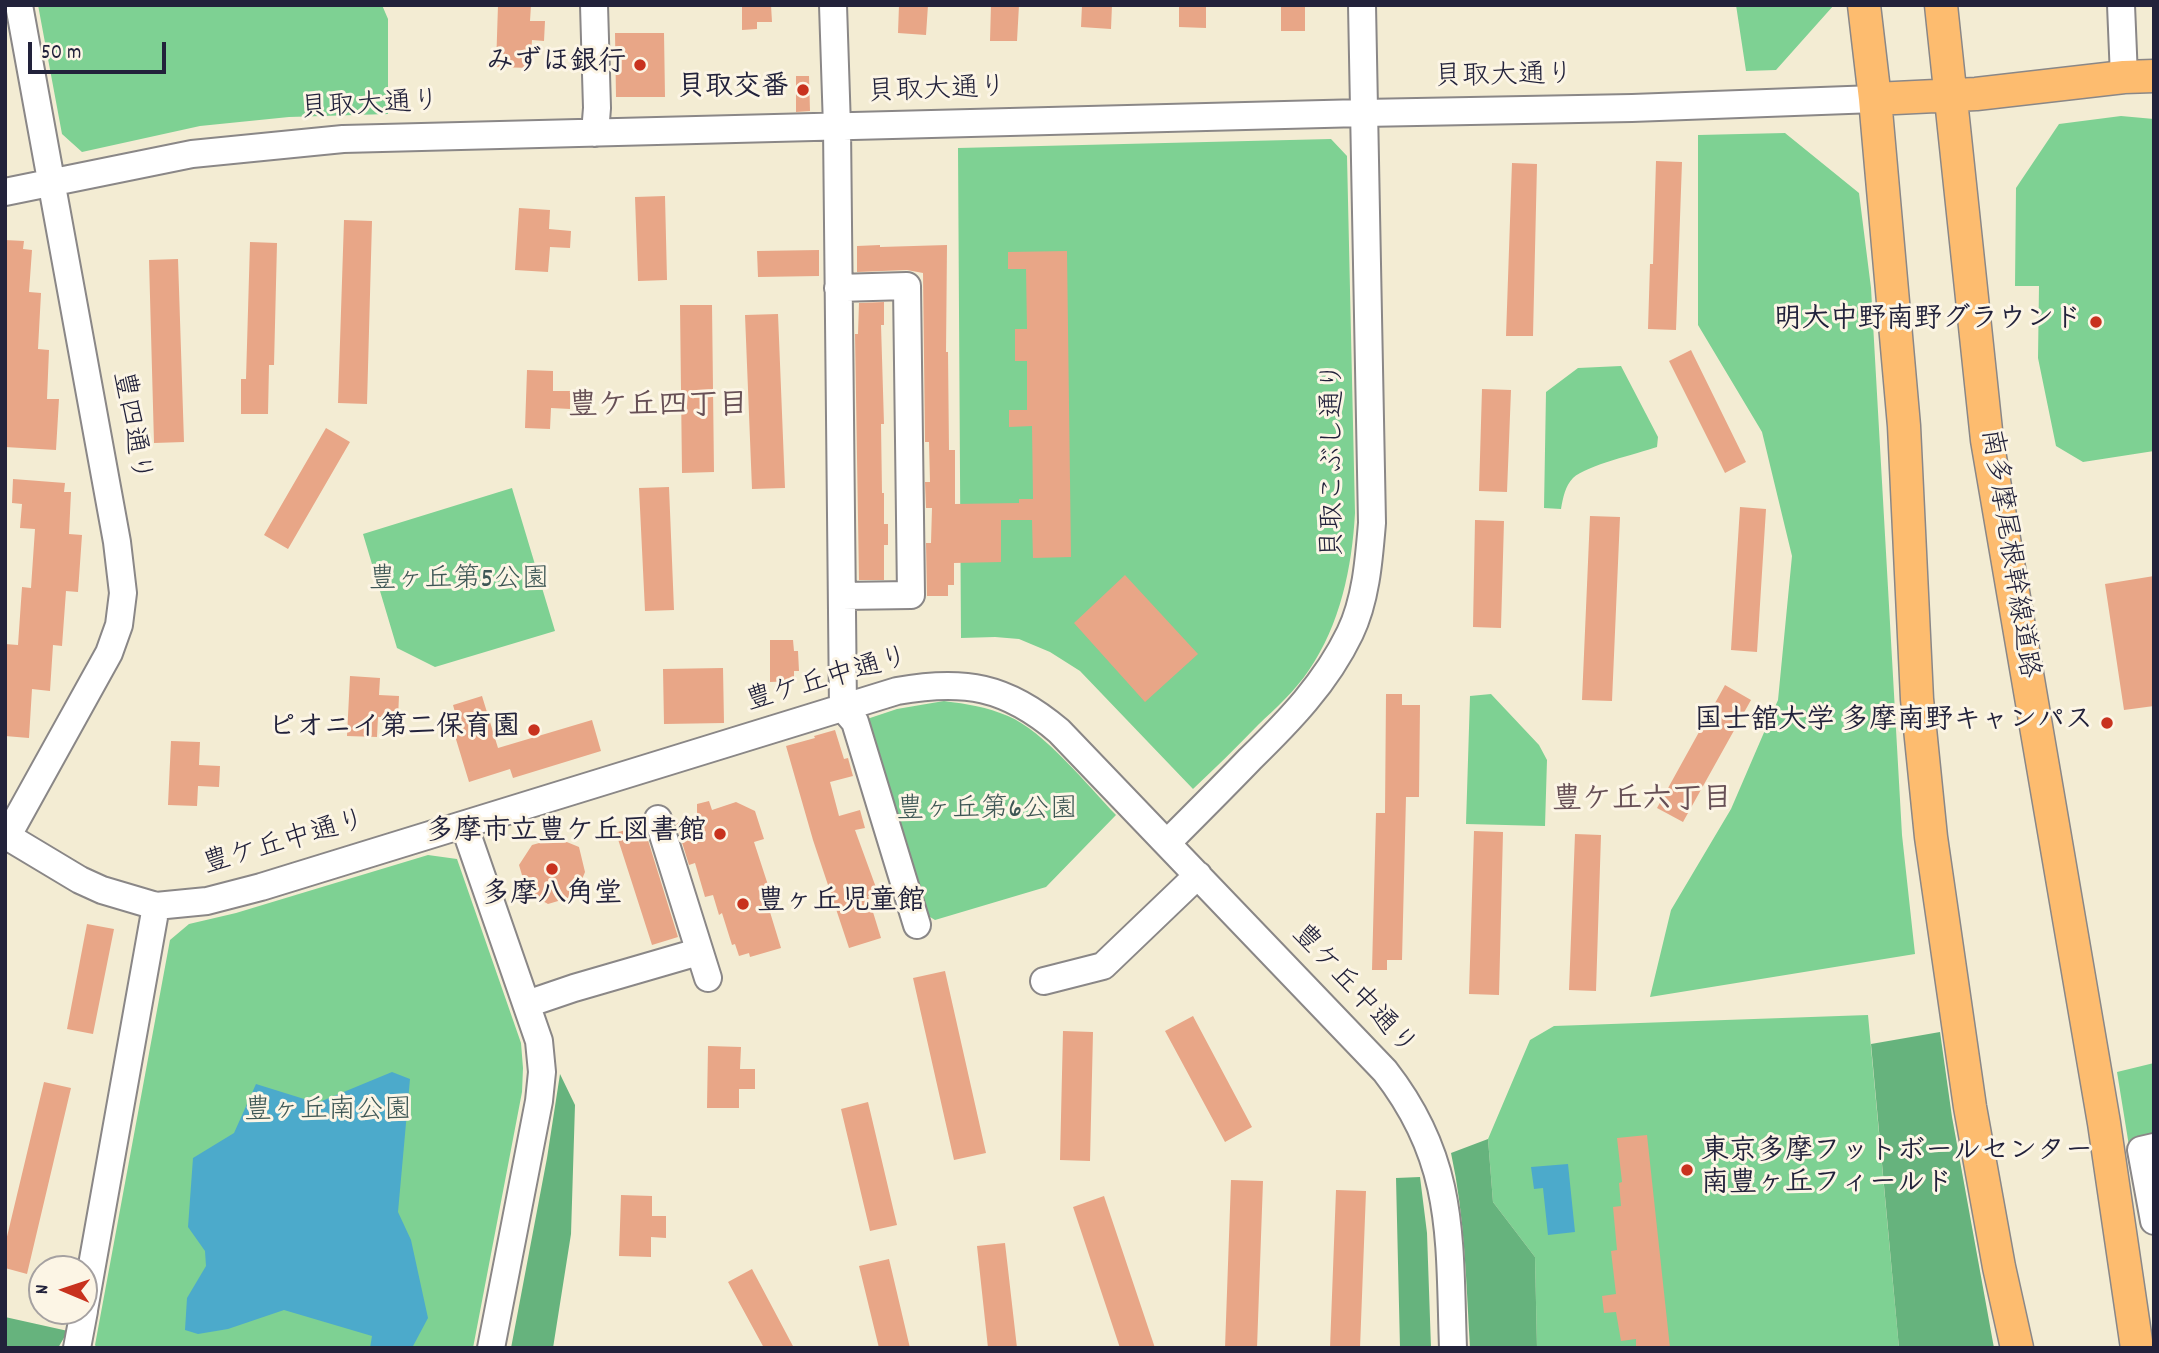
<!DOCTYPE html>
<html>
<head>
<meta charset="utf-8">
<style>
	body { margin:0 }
	#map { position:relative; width:2159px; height:1353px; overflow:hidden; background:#f3ecd3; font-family:Dekko,sans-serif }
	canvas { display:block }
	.frame { position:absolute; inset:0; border:7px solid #22223b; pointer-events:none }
	.north { position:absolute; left:28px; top:1255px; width:70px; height:70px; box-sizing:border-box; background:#fcf5e5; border:2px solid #a5a1a1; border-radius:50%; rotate:272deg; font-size:19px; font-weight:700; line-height:28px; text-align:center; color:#22223b }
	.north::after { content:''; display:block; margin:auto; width:24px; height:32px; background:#c8321e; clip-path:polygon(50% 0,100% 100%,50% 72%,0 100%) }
	.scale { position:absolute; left:28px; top:42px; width:138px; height:32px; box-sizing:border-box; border:4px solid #22223b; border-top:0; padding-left:9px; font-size:21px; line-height:24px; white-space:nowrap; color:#22223b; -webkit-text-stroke:5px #fcf5e5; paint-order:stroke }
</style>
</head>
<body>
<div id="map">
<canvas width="2159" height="1353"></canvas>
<div class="frame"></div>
<div class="north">N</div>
<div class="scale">50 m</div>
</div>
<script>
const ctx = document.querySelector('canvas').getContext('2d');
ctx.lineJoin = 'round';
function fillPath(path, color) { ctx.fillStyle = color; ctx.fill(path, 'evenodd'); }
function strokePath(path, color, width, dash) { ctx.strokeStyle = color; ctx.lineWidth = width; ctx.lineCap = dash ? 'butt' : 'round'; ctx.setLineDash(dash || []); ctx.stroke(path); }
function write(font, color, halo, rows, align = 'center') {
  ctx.font = font + ' Dekko,"Klee One",sans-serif'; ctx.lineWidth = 6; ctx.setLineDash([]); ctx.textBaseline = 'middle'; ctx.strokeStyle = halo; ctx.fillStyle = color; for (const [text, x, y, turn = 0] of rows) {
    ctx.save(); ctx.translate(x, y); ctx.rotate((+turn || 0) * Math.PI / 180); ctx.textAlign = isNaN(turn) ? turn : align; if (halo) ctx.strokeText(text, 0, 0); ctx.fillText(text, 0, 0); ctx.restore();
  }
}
fillPath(new Path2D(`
	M 38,5 L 382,5 L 388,19 L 388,114 L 289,117 L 200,126 L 82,152 L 62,134 Z
	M 1736,5 L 1834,5 L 1776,70 L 1746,71 Z
	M 2121,116 L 2154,119 L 2154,451 L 2083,462 L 2056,446 L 2038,358 L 2039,286 L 2015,286 L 2016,188 L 2059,124 Z
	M 1785,133 L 1859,193 L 1871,288 L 1902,835 L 1915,954 L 1650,997 L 1671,910 L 1731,809 L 1778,700 L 1792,556 L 1762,432 L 1698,325 L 1698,135 Z
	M 1331,139 L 1347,156 L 1355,513 C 1352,568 1340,625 1309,670 C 1295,691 1276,708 1258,725 C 1237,747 1215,768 1193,789 L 1080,671 L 1050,652 L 1019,639 L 995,637 L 961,638 L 958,148 Z
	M 1621,366 L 1658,437 L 1657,447 C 1637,454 1587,465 1573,478 C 1565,486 1563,498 1561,509 L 1544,508 L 1546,392 L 1578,368 Z
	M 512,488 L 555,631 L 435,667 L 397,648 L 363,534 Z
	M 1491,694 L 1539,745 L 1547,760 L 1545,826 L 1466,824 L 1470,696 Z
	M 944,701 C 967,704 987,707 1008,716 C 1044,731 1089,787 1116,815 L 1046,887 L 935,920 L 925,914 L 864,720 L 897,709 Z
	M 428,855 L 457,859 L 521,1043 L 523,1068 L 522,1092 L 473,1348 L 97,1348 L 95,1345 L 170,940 L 189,924 L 236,913 Z
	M 1868,1015 L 1899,1348 L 1537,1348 L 1535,1257 L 1493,1202 L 1488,1139 L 1530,1040 L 1554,1026 Z
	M 2154,1063 L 2154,1142 L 2129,1146 L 2117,1072 Z`), '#7ed193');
fillPath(new Path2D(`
	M 1940,1032 L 1952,1117 L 1994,1348 L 1899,1348 L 1871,1044 Z
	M 560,1074 L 575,1105 L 571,1234 L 553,1348 L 511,1348 L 547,1158 Z
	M 1488,1139 L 1493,1202 L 1535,1257 L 1537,1348 L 1470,1348 C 1466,1282 1465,1217 1451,1153 Z
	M 1420,1177 L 1427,1233 L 1431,1348 L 1400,1348 L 1396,1178 Z
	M 5,1317 L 68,1331 L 58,1348 L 5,1347 Z`), '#66b37d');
fillPath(new Path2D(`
	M 392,1072 L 410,1079 L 398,1212 L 411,1240 L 428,1318 L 412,1348 L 370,1348 L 372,1336 L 284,1310 L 228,1329 L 198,1334 L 185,1330 L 187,1298 L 206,1266 L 205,1251 L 188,1227 L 193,1158 L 234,1133 L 256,1084 L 317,1103 Z
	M 1568,1164 L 1575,1232 L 1548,1235 L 1543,1188 L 1534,1189 L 1531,1167 Z`), '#4caacb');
fillPath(new Path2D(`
	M 498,5 L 531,5 L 530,21 L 545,21 L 544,41 L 532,40 L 530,68 L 496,67 Z
	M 742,5 L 771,5 L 772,22 L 757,22 L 757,29 L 742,30 Z
	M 899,5 L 928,5 L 926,35 L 898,33 Z
	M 991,5 L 1019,5 L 1017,41 L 990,41 Z
	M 1082,5 L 1112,5 L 1111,29 L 1081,27 Z
	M 1179,5 L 1206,5 L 1206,28 L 1179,27 Z
	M 1281,5 L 1305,5 L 1305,31 L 1281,31 Z
	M 615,33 L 664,33 L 665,97 L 616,97 Z
	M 796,76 L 809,76 L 810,111 L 796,112 Z
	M 1656,161 L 1682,162 L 1676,330 L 1648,329 L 1650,264 L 1653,264 Z
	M 1512,163 L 1537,164 L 1533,336 L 1506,336 Z
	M 665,196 L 667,280 L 638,281 L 635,197 Z
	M 519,208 L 550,210 L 549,229 L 571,231 L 570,248 L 550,247 L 548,272 L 515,270 Z
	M 344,220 L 372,221 L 367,404 L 338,403 Z
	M 5,240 L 24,241 L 23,249 L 32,250 L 29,292 L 41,293 L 38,349 L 49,350 L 47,399 L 59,399 L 56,450 L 5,447 L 7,396 L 5,396 Z
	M 250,242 L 277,243 L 274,365 L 269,365 L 268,414 L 241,414 L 241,379 L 246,379 Z
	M 880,245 L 880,247 L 947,245 L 946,352 L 948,352 L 949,450 L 955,450 L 955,504 L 1019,503 L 1019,499 L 1033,499 L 1032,426 L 1009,427 L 1009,410 L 1027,410 L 1027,361 L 1015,361 L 1015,329 L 1027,329 L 1026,269 L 1008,269 L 1008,252 L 1067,251 L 1071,557 L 1033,558 L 1032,520 L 1001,520 L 1001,562 L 954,563 L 954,585 L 948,585 L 948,596 L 927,596 L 926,543 L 931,543 L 932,508 L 926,508 L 925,482 L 930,482 L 929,442 L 925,442 L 923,273 L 907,270 L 857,272 L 857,246 Z
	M 819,250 L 819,276 L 758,277 L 757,251 Z
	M 178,259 L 184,442 L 154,443 L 149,260 Z
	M 884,302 L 884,325 L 881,325 L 884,424 L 881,424 L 882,493 L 884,493 L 884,524 L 888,524 L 888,545 L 884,545 L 884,580 L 859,580 L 855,334 L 858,334 L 859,303 Z
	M 680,305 L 712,305 L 714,472 L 682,473 Z
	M 778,314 L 785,488 L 752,489 L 745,315 Z
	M 1691,350 L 1746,462 L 1725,473 L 1669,361 Z
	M 527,370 L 553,371 L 553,391 L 570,391 L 570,409 L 551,408 L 550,429 L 525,428 Z
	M 1482,389 L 1511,390 L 1507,492 L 1479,491 Z
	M 326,428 L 350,442 L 288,549 L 264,535 Z
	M 13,479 L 65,483 L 64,492 L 71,492 L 69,534 L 82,535 L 78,592 L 66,591 L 62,646 L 53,645 L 50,691 L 32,689 L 29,738 L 5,736 L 5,644 L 18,645 L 22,587 L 31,588 L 35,529 L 20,528 L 22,504 L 12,503 Z
	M 669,487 L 674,610 L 645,611 L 639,488 Z
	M 1740,507 L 1766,509 L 1757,652 L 1731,650 Z
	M 1590,516 L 1620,517 L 1612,701 L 1582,700 Z
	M 1475,520 L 1504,521 L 1501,628 L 1473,627 Z
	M 1125,575 L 1198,654 L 1145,702 L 1074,623 Z
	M 2154,576 L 2154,706 L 2124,710 L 2105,584 Z
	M 770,640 L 793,640 L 794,651 L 798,651 L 799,671 L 794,671 L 794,681 L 770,682 Z
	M 723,668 L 724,723 L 664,724 L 663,669 Z
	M 350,676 L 380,678 L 379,695 L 399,696 L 398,718 L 378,717 L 377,737 L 347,736 Z
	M 1725,685 L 1751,700 L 1683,822 L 1657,808 Z
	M 1386,694 L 1402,694 L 1402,705 L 1420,705 L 1419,797 L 1406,797 L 1402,960 L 1387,960 L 1387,970 L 1372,970 L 1376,813 L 1385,813 Z
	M 482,696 L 498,748 L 592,720 L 601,751 L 513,778 L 510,769 L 469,782 L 455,736 L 461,734 L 453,705 Z
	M 835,730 L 844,759 L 848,758 L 853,776 L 830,782 L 839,816 L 860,810 L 865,828 L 855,830 L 878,893 L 868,896 L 881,938 L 849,948 L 813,840 L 786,746 L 815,738 L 814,736 Z
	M 171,741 L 200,742 L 199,765 L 220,766 L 219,787 L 198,786 L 197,806 L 168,805 Z
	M 709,801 L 712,810 L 736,802 L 755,811 L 764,839 L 754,842 L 768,885 L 762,886 L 781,948 L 750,957 L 749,953 L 739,956 L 735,944 L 732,945 L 722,913 L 719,915 L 713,895 L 705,897 L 695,863 L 689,865 L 676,823 L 697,817 L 697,804 Z
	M 643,824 L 678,937 L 652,945 L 616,833 Z
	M 1474,831 L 1503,832 L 1499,995 L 1469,994 Z
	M 1575,834 L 1601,835 L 1596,991 L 1569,990 Z
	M 557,838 L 579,847 L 585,872 L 575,896 L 548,904 L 527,892 L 519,865 L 532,845 Z
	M 87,924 L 114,929 L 93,1034 L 67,1029 Z
	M 945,971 L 986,1153 L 954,1160 L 913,978 Z
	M 1193,1016 L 1252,1127 L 1225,1142 L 1165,1031 Z
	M 1063,1031 L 1093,1032 L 1090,1161 L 1060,1160 Z
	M 708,1046 L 741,1047 L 740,1069 L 755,1069 L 755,1089 L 739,1089 L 739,1108 L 707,1108 Z
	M 44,1082 L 71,1088 L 27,1274 L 5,1268 L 5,1245 Z
	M 868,1102 L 897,1225 L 870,1231 L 841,1109 Z
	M 1647,1135 L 1670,1348 L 1636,1348 L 1636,1339 L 1621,1341 L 1616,1312 L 1604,1313 L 1602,1296 L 1616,1294 L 1611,1251 L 1617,1250 L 1613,1207 L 1621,1206 L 1619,1183 L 1622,1182 L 1617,1138 Z
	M 1231,1180 L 1263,1181 L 1257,1348 L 1225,1348 Z
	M 1336,1190 L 1366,1191 L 1360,1348 L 1330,1348 Z
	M 621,1195 L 652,1196 L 652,1216 L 666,1216 L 666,1238 L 651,1237 L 651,1257 L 619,1256 Z
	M 1104,1196 L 1155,1348 L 1120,1348 L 1073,1207 Z
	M 1005,1243 L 1017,1348 L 988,1348 L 977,1246 Z
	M 889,1259 L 910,1348 L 879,1348 L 859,1266 Z
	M 752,1269 L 794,1348 L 764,1348 L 728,1282 Z`), '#e8a687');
const minor = new Path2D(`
	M 594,5 L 597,108 L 595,133
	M 833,5 L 837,127 L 843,708 L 855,722 L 917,925
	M 2121,5 L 2124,77
	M 5,192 L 192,154 L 343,139 L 1363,113 L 1632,108 L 1875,99
	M 838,288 L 907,286 L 911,595 L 842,596
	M 658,819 L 708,978
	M 464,825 L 539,1041 L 542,1072 L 539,1101 L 491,1348
	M 5,835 L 80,880 L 102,890 L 156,906 L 207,901 L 261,887 L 897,691 C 964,679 1006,686 1059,731 L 1385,1071 C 1456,1162 1449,1239 1453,1348
	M 7,837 L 109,653 L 119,625 L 123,593 L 117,542 L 19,5
	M 1167,843 C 1195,815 1223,787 1250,759 C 1289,721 1326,683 1350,633 C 1366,600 1369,559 1372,523 L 1362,5
	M 1044,981 L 1103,966 L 1198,875
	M 527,1004 L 574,988 L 698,952
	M 2154,1147 L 2141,1150 L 2154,1221
	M 84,1310 L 156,906
	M 77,1348 L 84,1311`);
const major = new Path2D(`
	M 1864,5 L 1875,99 L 1904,426 L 1917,699 L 1931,837 L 1970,1107 L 1999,1267 L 2017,1348
	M 1941,5 L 1987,440 L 2104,1123 L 2137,1348
	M 1875,99 L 1976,94 L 2124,77 L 2154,76`);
strokePath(minor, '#8a8787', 30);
strokePath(major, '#8a8787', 35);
strokePath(minor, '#fff', 26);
strokePath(major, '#fdbc6f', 32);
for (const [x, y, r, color] of [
	[640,65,7,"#c8321e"],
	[803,90,7,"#c8321e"],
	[2096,322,7,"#c8321e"],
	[2107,723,7,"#c8321e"],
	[534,730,7,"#c8321e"],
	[720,834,7,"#c8321e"],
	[552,869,7,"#c8321e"],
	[743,904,7,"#c8321e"],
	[1687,1170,7,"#c8321e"]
]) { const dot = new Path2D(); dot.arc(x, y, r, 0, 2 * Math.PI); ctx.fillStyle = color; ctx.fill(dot); strokePath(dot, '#fcf5e5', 2.5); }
write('bold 28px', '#22223b', '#fcf5e5', [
	["みずほ銀行",626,65],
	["貝取交番",789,90],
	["明大中野南野グラウンド",2082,322],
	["国士舘大学 多摩南野キャンパス",2093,723],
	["ピオニイ第二保育園",520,730],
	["多摩市立豊ケ丘図書館",706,834],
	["多摩八角堂",552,897,"center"],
	["豊ヶ丘児童館",757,904,"left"],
	["東京多摩フットボールセンター",1701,1154,"left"],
	["南豊ヶ丘フィールド",1701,1186,"left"]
], 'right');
write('28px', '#22223b', '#fcf5e5', [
	["貝取大通り",1504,79,-1],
	["貝取大通り",937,93,-2],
	["貝取大通り",370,108,-3],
	["豊四通り",129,427,80],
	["貝取こぶし通り",1336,460,-90],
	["南多摩尾根幹線道路",2007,554,81],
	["豊ケ丘中通り",828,682,-16],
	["豊ケ丘中通り",285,845,-16],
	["豊ケ丘中通り",1352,992,47]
]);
write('28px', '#3e5755', '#fcf5e5', [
	["豊ヶ丘第5公園",459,582],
	["豊ヶ丘第6公園",987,812],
	["豊ヶ丘南公園",328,1113]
]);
write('bold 30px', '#675056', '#fcf5e5', [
	["豊ケ丘四丁目",658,409],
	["豊ケ丘六丁目",1642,803]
]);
</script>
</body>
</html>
